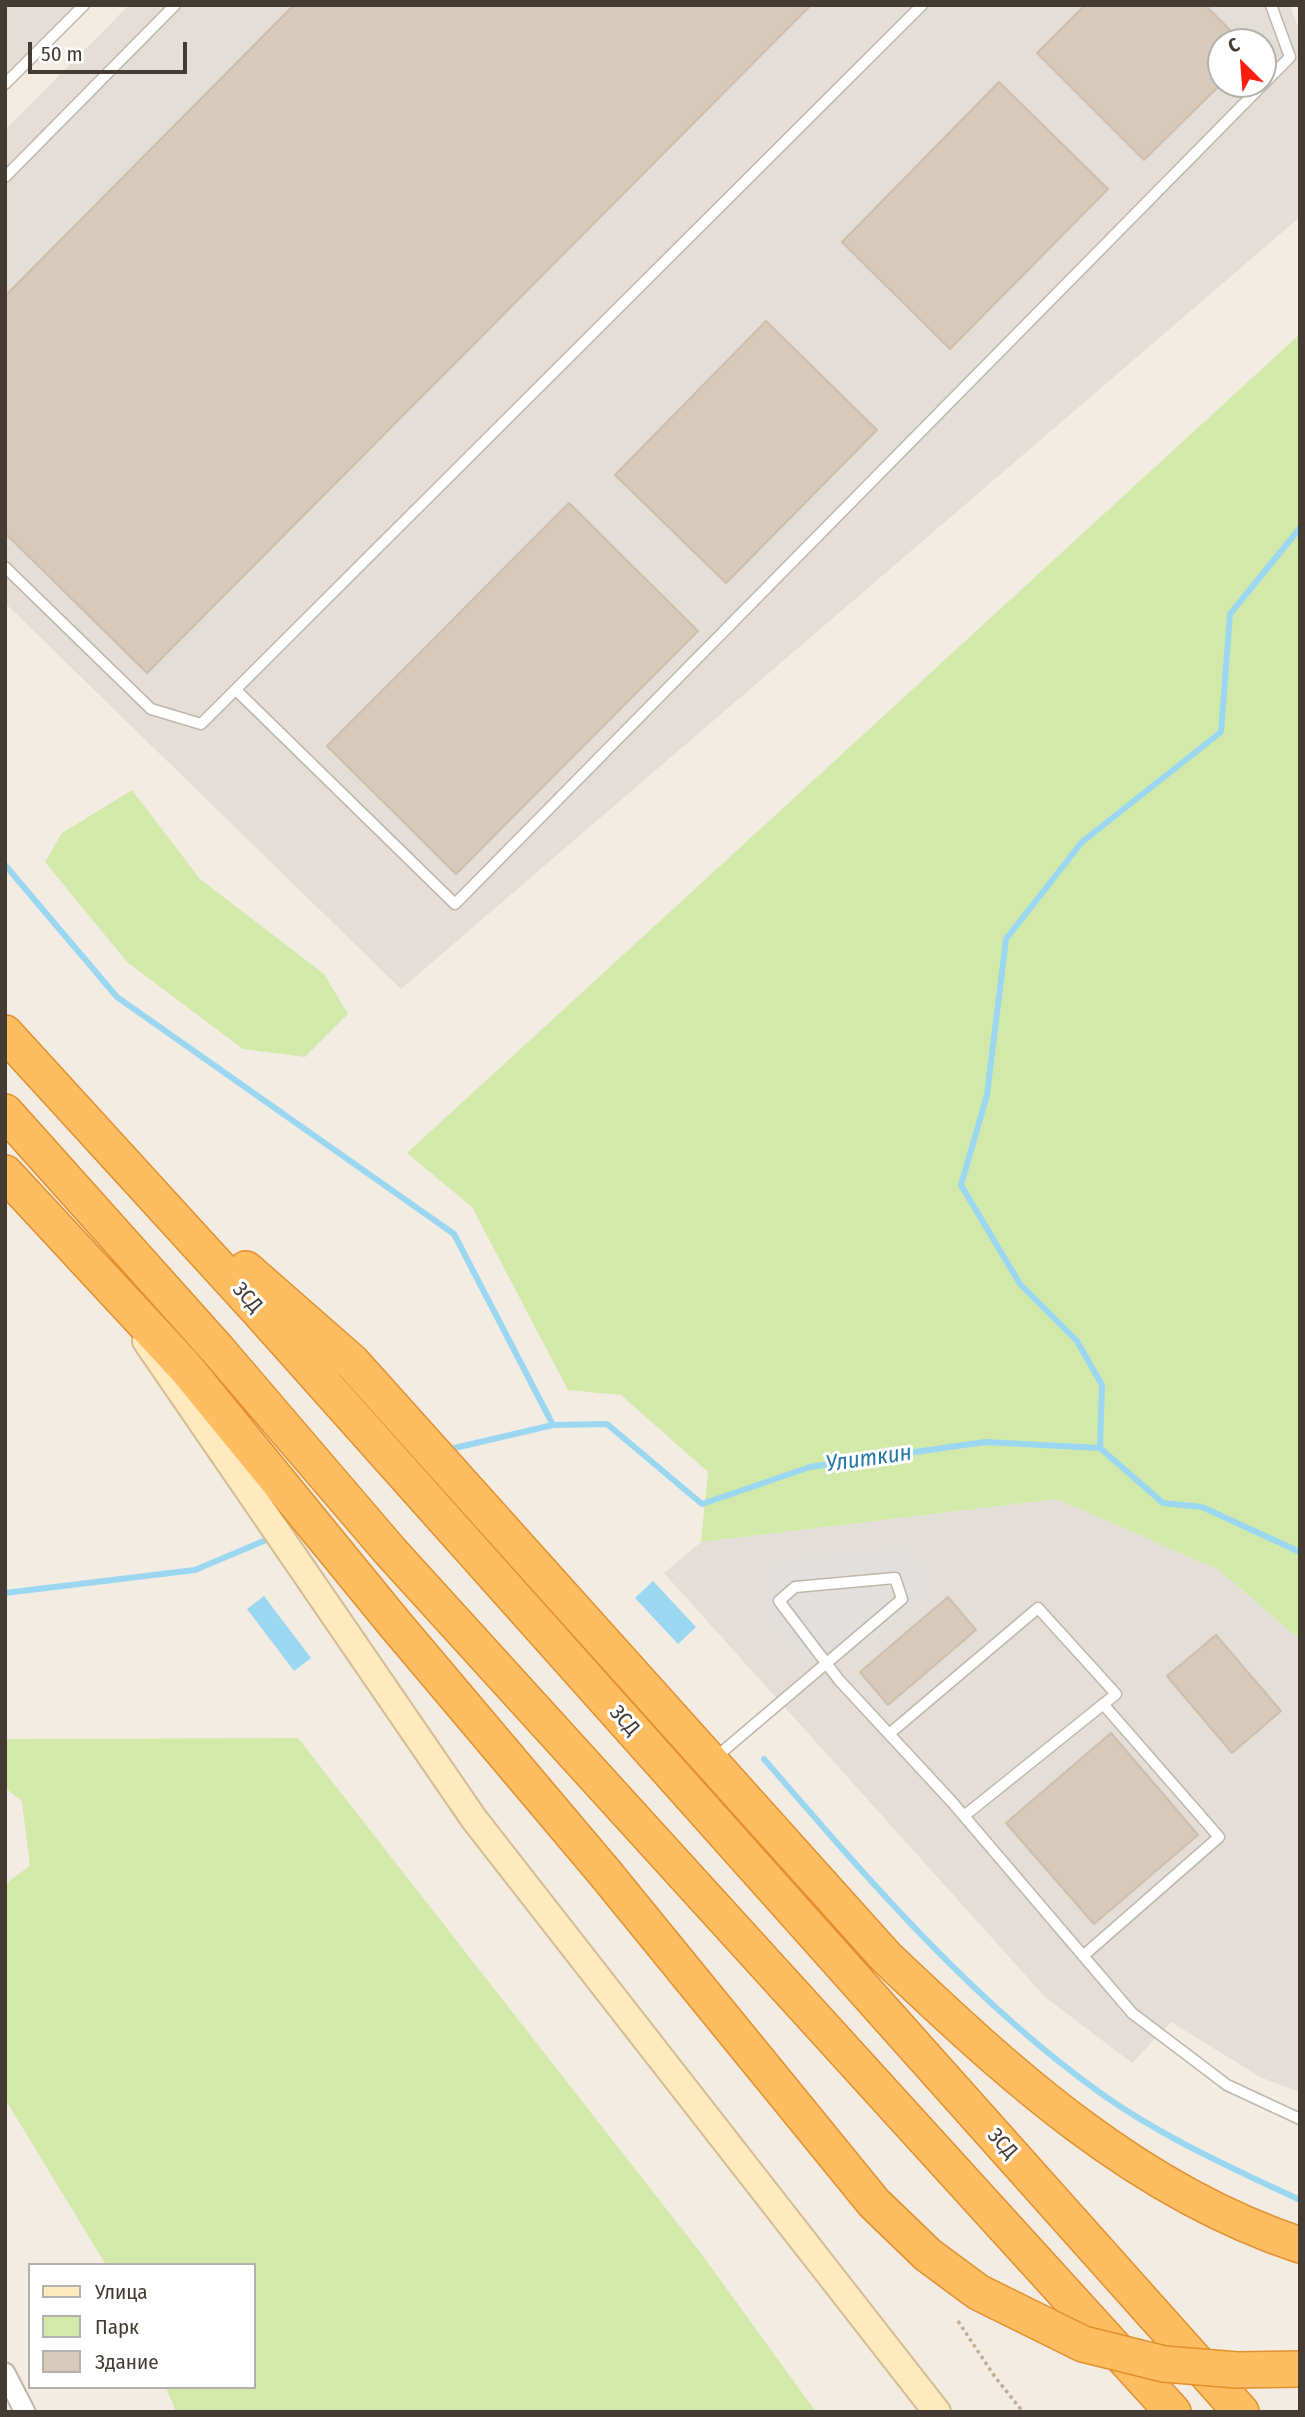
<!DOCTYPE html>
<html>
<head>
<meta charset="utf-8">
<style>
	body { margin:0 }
	#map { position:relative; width:1305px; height:2417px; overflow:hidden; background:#f2ece3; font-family:"Fira Sans Condensed",sans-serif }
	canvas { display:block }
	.frame { position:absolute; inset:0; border:7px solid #443c33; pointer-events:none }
	.legend { position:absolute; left:28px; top:2263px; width:228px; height:126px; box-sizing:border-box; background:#fff; border:2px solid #b4b1ad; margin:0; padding:9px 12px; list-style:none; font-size:21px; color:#443c33 }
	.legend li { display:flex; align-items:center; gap:14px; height:35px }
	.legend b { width:35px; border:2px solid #b4b1ad }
	.north { position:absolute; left:1207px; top:28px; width:70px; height:70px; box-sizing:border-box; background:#fff; border:2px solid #b4b1ad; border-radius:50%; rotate:335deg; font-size:19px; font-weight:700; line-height:28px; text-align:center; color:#443c33 }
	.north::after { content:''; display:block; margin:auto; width:24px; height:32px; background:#ff1d0d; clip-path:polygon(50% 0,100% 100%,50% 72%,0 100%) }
	.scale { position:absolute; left:28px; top:42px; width:159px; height:32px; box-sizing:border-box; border:4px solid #443c33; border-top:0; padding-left:9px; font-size:21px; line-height:24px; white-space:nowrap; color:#443c33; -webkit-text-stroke:5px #fff; paint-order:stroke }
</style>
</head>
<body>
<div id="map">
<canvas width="1305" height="2417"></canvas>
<div class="frame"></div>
<ul class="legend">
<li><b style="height:9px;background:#ffeac0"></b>Улица</li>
<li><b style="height:19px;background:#d2e9aa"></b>Парк</li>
<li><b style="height:19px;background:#d7cabb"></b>Здание</li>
</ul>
<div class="north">С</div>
<div class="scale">50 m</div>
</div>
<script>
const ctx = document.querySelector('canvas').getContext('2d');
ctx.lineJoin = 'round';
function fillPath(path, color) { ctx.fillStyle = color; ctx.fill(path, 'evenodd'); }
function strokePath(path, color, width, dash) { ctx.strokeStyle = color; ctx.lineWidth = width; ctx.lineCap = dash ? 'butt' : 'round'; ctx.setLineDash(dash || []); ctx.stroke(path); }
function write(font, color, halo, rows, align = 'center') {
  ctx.font = font + ' "Fira Sans Condensed",sans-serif'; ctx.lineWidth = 6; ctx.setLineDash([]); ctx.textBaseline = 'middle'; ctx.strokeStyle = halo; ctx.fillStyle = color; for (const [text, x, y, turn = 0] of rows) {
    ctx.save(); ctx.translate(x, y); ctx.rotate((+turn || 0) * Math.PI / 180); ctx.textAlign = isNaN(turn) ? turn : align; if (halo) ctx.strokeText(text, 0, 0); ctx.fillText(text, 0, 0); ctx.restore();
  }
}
fillPath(new Path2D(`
	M 5,5 L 86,5 L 5,88 Z
	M 129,5 L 1290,5 L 1300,33 L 1300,217 L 401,989 L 5,603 L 5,130 ZM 1221,42 L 1263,42 L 1263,84 L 1221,84 Z
	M 1057,1499 L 1219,1570 L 1300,1640 L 1300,2092 L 1262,2078 L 1171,2022 L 1132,2063 L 1045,1997 L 664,1573 L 701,1542 Z`), '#e4ded8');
fillPath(new Path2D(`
	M 1300,334 L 1300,1640 L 1219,1570 L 1057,1499 L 701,1542 L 708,1472 L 621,1395 L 568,1390 L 472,1207 L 407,1153 Z
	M 132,790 L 200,879 L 324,974 L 348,1014 L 305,1057 L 243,1049 L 127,962 L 45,862 L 62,833 Z
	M 298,1738 L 700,2252 L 816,2412 L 176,2412 L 166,2387 L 254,2387 L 254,2265 L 106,2265 L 5,2099 L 5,1884 L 30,1866 L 22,1801 L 5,1788 L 5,1739 Z`), '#d2e9aa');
fillPath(new Path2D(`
	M 913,1547 L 932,1590 L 848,1658 L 802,1660 L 766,1614 L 760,1592 L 764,1572 L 781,1562 Z`), '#e2dfdc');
fillPath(new Path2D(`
	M 653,1581 L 696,1627 L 678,1644 L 635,1598 Z
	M 264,1596 L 311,1658 L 294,1671 L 247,1609 Z`), '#9cd7f2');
strokePath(new Path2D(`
	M 5,865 L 117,997 L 454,1234 L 553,1425
	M 1100,1448 L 1102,1385 L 1077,1341 L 1020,1284 L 961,1185 L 987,1095 L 1006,939 L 1082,842 L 1221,732 L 1230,614 L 1300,528
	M 446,1450 L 553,1425 L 607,1424 L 702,1504 L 810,1467 L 985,1442 L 1100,1448 L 1163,1503 L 1202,1507 L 1300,1552
	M 5,1593 L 195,1570 L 266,1540
	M 764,1759 C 866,1877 971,2000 1099,2092 C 1160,2136 1232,2168 1300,2200`), '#9cd7f2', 6);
const building = new Path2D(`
	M 294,5 L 811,5 L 147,673 L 5,533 L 5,296 Z
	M 1085,5 L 1205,5 L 1242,42 L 1221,42 L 1221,84 L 1144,160 L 1037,53 Z
	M 999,82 L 1108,189 L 950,349 L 842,242 Z
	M 766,321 L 877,430 L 726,583 L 615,475 Z
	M 569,503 L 698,631 L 456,874 L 327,746 Z
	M 948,1597 L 976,1630 L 888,1705 L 860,1672 Z
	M 1216,1635 L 1281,1711 L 1232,1753 L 1167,1676 Z
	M 1111,1733 L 1198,1835 L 1094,1924 L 1006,1823 Z`);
fillPath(building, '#d7cabb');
strokePath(building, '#cfbeab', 2);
const lane = new Path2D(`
	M 5,84 L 84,5
	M 5,177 L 175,5
	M 5,567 L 151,709 L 201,724 L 922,5
	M 236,690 L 455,904 L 1290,57 L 1271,5
	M 889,1734 L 1038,1608 L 1116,1694 L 964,1816
	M 716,1757 L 902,1599 L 895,1578 L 795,1587 L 779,1601 L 839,1680 L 952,1802 L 1132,2013 L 1227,2085 L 1300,2119
	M 1083,1956 L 1219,1837 L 1103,1704`);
const street = new Path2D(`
	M 5,2373 L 25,2412`);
const secondary = new Path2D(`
	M 146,1341 L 474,1819 L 937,2412`);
const highway = new Path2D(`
	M 5,1033 L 257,1309 L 1241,2412
	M 5,1112 L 218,1350 L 390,1551 L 1173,2412
	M 5,1173 L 185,1367 L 394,1623 L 605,1873
	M 246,1269 L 352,1362 L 886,1957 C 1008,2073 1136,2191 1300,2245`);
strokePath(lane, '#c1b6a9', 13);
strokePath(street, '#c1b6a9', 23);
strokePath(secondary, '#d4bd91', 30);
strokePath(highway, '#e2902d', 38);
strokePath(new Path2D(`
	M 958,2321 L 995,2377 L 1023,2412`), '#c0ae96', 3.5, [3.5, 3.5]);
strokePath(lane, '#fff', 10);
strokePath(street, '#fff', 19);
strokePath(secondary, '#ffeac0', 26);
strokePath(highway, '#ffbd61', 35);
const highwayBridge = new Path2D(`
	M 605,1873 L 874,2203 L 928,2255 L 978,2292 L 1083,2344 L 1164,2364 L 1237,2370 L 1300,2369`);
strokePath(highwayBridge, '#e2902d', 38, []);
strokePath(highwayBridge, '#ffbd61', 35);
write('21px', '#443c33', '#fff', [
	["ЗСД",247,1298,48],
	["ЗСД",624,1721,48],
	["ЗСД",1002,2144,48]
]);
write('italic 23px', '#2779a3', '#fff', [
	["Улиткин",869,1459,-8]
]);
</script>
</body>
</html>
